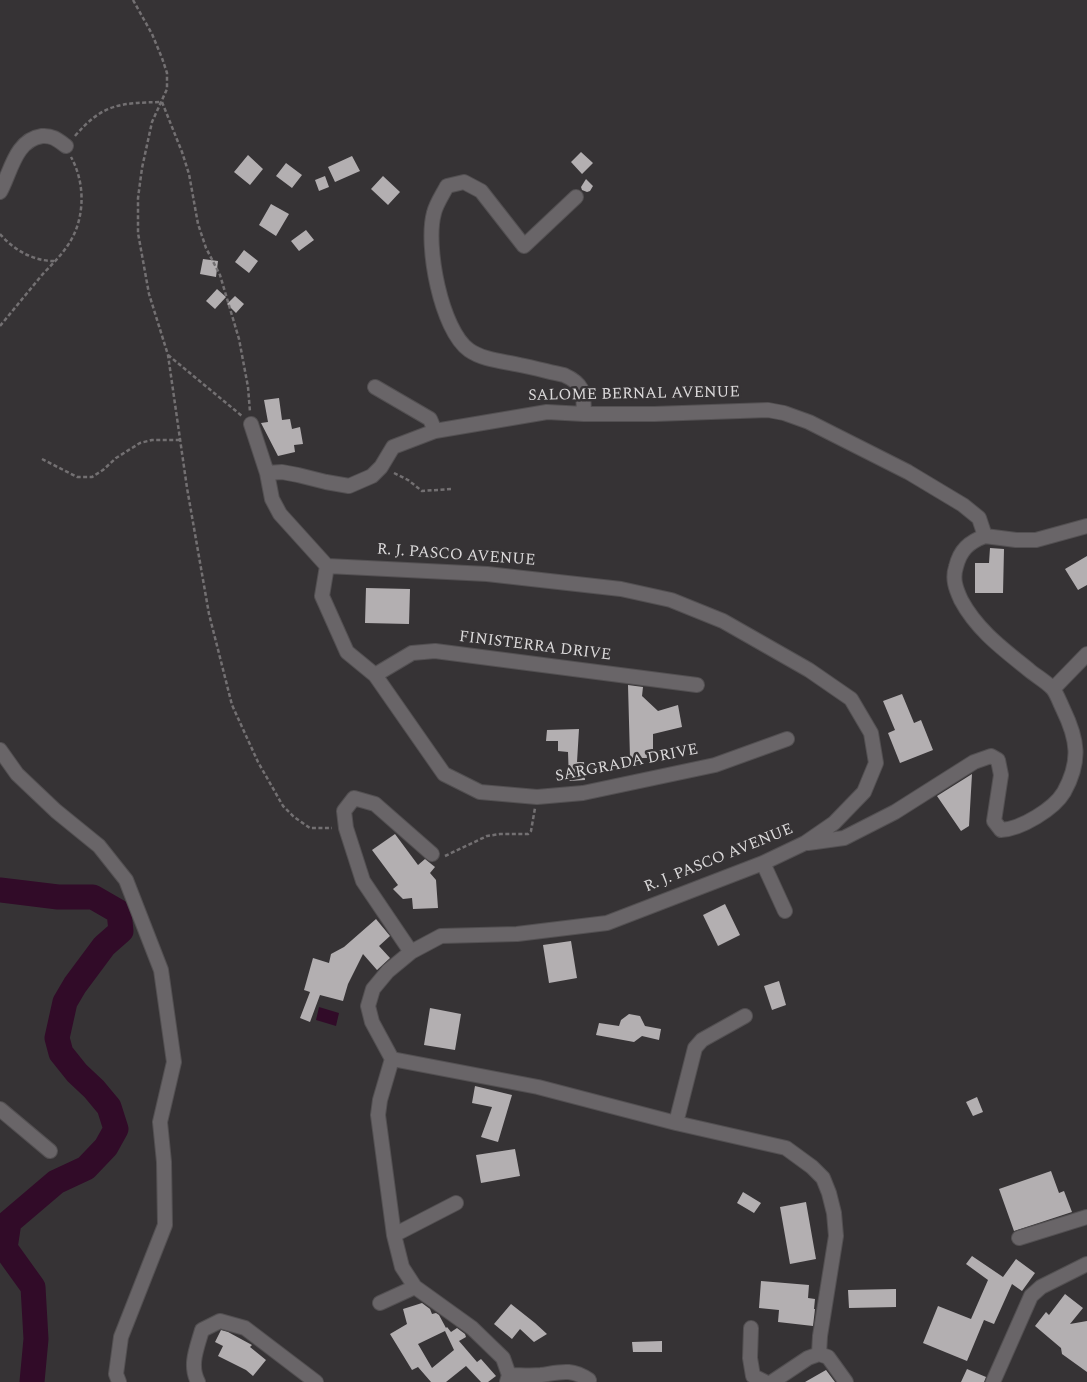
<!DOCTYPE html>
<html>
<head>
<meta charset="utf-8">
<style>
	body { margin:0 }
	canvas { display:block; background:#363335 }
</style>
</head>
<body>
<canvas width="1087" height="1382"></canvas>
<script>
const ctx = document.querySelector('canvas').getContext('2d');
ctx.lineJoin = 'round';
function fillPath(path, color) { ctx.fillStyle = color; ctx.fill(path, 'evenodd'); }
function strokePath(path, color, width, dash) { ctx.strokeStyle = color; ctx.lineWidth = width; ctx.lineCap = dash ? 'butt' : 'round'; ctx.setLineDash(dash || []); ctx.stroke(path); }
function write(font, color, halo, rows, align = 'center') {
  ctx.font = font + ' Spectral,serif'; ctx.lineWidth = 5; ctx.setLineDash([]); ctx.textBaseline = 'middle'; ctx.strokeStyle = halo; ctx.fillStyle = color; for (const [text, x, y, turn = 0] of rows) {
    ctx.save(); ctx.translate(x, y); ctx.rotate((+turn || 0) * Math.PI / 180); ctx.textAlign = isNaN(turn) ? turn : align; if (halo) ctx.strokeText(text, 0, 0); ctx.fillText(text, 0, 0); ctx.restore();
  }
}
fillPath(new Path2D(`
	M 319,1007 L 339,1013 L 336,1026 L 316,1020 Z`), '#310b28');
strokePath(new Path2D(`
	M 0,890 L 58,897 L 93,897 L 119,912 L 121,931 L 104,946 L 75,985 L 65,1002 L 57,1038 L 61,1053 L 77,1073 L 94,1089 L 109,1107 L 116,1129 L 106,1147 L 86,1168 L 56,1182 L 9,1222 L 5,1248 L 33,1287 L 36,1339 L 32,1382`), '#310b28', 25);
fillPath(new Path2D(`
	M 581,152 L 593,163 L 582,174 L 571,162 Z
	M 248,155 L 263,169 L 250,185 L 234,172 Z
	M 352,156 L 360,171 L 335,182 L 328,167 Z
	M 286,163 L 302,175 L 292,188 L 276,176 Z
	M 325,176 L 329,187 L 319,191 L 315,180 Z
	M 383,176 L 400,192 L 388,205 L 371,189 Z
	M 586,179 L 593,186 L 590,191 L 587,192 L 582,190 L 581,187 Z
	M 271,204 L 289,214 L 276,236 L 259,225 Z
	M 306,230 L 314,240 L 299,251 L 291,241 Z
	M 244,250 L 258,261 L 249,273 L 235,262 Z
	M 203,259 L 218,261 L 216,277 L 200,274 Z
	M 217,289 L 226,297 L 215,309 L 206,301 Z
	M 235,296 L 244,304 L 236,313 L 227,304 Z
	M 279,398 L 282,420 L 290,419 L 292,429 L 300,427 L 303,444 L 294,445 L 295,452 L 278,456 L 261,423 L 268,422 L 264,400 Z
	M 990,548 L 1004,549 L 1003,593 L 975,593 L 975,563 L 989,563 Z
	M 1087,556 L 1087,585 L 1078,590 L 1065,569 Z
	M 366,588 L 410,589 L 409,624 L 365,623 Z
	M 628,685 L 643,687 L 642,696 L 658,711 L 678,705 L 682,727 L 653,734 L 653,758 L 630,758 Z
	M 902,694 L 914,723 L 921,720 L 933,750 L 900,763 L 888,733 L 895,730 L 883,701 Z
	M 579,729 L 577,762 L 584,762 L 585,780 L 569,781 L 568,752 L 558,751 L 558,741 L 546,741 L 547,730 Z
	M 972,774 L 969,826 L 961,831 L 937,796 Z
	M 395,834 L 418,865 L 425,859 L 435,867 L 430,873 L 436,880 L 438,908 L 413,909 L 412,898 L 403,899 L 393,889 L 398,885 L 372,850 Z
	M 725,904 L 740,935 L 718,946 L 703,915 Z
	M 376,919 L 390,936 L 379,946 L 390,958 L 377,970 L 363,954 L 348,984 L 343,1001 L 320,995 L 310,1022 L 300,1018 L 310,992 L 304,990 L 313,958 L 329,963 L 331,954 L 344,947 Z
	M 571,941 L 577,978 L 549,983 L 543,945 Z
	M 779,981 L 786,1005 L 772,1010 L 764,986 Z
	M 430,1008 L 461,1014 L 455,1050 L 424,1045 Z
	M 629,1014 L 640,1016 L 645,1026 L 661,1029 L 659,1040 L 642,1036 L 634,1042 L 596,1035 L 599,1023 L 619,1026 L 621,1020 Z
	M 475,1086 L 512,1095 L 498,1142 L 481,1137 L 492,1107 L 472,1103 Z
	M 977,1097 L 983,1112 L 973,1116 L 966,1102 Z
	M 515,1149 L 520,1176 L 481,1183 L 476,1155 Z
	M 1051,1171 L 1059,1193 L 1064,1191 L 1072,1212 L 1014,1231 L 999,1189 Z
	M 743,1192 L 761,1203 L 754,1213 L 737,1203 Z
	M 806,1202 L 816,1259 L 790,1264 L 780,1207 Z
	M 972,1256 L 1003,1277 L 1016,1259 L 1035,1273 L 1022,1291 L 1012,1284 L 994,1324 L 984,1320 L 967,1361 L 923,1343 L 938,1306 L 971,1319 L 988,1280 L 966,1264 Z
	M 761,1281 L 809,1285 L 808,1298 L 815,1299 L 814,1309 L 815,1309 L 813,1326 L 778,1322 L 779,1310 L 759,1308 Z
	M 896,1289 L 896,1307 L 849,1308 L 848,1290 Z
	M 1065,1294 L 1083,1308 L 1070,1324 L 1087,1321 L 1087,1372 L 1062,1354 L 1061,1348 L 1035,1326 L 1046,1312 L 1049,1315 Z
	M 422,1303 L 430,1309 L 432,1314 L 436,1313 L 439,1315 L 446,1328 L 447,1327 L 451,1332 L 457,1328 L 465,1334 L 466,1337 L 459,1341 L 477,1362 L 481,1359 L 496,1376 L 488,1382 L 481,1382 L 466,1366 L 446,1382 L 431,1382 L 418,1367 L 412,1370 L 390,1334 L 407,1324 L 403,1309 ZM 445,1331 L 454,1350 L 432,1368 L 418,1344 Z
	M 511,1304 L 535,1323 L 547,1334 L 534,1342 L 520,1329 L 512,1339 L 494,1324 Z
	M 221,1330 L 228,1332 L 252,1345 L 250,1347 L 266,1360 L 253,1376 L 246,1370 L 218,1356 L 223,1346 L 215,1342 Z
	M 662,1341 L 662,1352 L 633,1352 L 632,1342 Z
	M 967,1369 L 986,1377 L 984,1382 L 961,1382 Z
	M 826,1370 L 835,1382 L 805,1382 Z`), '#b3afb1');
const minor = new Path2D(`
	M 0,192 C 11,172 15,140 42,136 C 52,135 58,140 66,146
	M 576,197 L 524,246 L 481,191 L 464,182 L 447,186 C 443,194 436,204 434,213 C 425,245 441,330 469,350 C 483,360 503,361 520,365 C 535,368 550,372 564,375 C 586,385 583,394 584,414
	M 375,387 L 430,419 L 435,431
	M 251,424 L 267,473 L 272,499 L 280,514 L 327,566
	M 267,473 L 282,472 L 298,475 L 326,482 L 349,486 L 372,476 L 381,467 L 393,447 L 435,431 L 547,412 L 584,414 L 654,414 L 768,410 L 784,413 L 809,422 L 908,472 L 963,505 L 979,518 L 985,536
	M 985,536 L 1016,540 L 1036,540 L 1087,526
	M 327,566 L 487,574 L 621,589 L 671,600 L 723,621 L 809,670 L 851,699 L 871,733 L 876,763 L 864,792 L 834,823 L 805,843 L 763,863 L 607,923 L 517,934 L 441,936 L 411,952 L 388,971 L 373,989 L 368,1006 L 372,1022 L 392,1059
	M 327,566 L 322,596 L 347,652 L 375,675 L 444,774 L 480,792 L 537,797 L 583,793 L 715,765 L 787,739
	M 375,675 L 412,653 L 435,651 L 697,685
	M 1053,689 L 1087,654
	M 0,750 L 17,774 L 56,811 L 99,846 L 126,880 L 161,970 L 174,1062 L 160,1122 L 164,1162 L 165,1225 L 121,1337 L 116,1374 L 119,1382
	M 808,843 L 844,838 L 895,812 L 974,762 L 991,756 L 998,760 L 1001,775 L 994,821 L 1001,830 C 1021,829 1054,809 1064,792 C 1081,761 1078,740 1063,709 C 1060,703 1057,694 1053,689 C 1047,682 1036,676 1029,670 C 1003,649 977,630 961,600 C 956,589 952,579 956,567 C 960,550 969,542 985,536
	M 763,863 L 785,911
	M 411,952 L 363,881 L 346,828 L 344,811 L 354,798 L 375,804 L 432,854
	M 392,1059 L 538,1087 L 676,1123 L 786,1148 L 812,1167 L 823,1178 L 829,1193 L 834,1213 L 836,1236 L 820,1336 L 819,1354
	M 392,1059 L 380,1100 L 378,1115 L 394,1235 L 402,1267 L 415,1287 L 472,1328 L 503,1358 L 509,1375 L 507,1382
	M 0,1109 L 50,1151
	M 676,1123 L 695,1048 L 702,1040 L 745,1016
	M 394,1235 L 456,1203
	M 1019,1238 L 1087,1217
	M 380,1303 L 415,1287
	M 751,1328 L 750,1358 L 753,1376 L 765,1382
	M 819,1354 L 828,1357 L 846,1382
	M 509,1375 C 520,1375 530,1376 541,1375 C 561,1372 571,1368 589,1380
	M 198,1382 C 189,1365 197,1348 202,1330 L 220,1321 L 245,1328 L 316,1382
	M 772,1382 L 808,1358 L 819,1354
	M 993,1382 L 1031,1296 L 1041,1287 L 1087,1264`);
strokePath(minor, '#535052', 16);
strokePath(new Path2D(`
	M 133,0 L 152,34 L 162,58 L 167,73 L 167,89 L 152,122 L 142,168 L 138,198 L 138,233 L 149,294 L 168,355 L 187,488 L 209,614 L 232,705 L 258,762 L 283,806 L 294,817 L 310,828 L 332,828
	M 162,102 L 182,152 L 189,174 L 198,224 L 206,248 L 220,275 L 239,339 L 248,387 L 250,412
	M 75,136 C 103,103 121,103 162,102
	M 0,234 C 14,250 33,261 54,261
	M 0,326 C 14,309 28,292 42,275 C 51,265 61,256 68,245 C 85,220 86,184 71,157
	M 168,355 L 242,416
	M 42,459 L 77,477 L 92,477 L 103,470 L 116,458 L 140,443 L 152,440 L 180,440
	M 394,473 L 408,480 L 422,491 L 451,489
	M 445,856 L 487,836 L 500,834 L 528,834 L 531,831 L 535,808`), '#737072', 2.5, [4, 2.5]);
strokePath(minor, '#696568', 14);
write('16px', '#dbd9da', '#363335', [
	["SALOME BERNAL AVENUE",634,395,-1],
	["R. J. PASCO AVENUE",456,556,4],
	["FINISTERRA DRIVE",535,647,7],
	["SARGRADA DRIVE",627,764,-11],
	["R. J. PASCO AVENUE",719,859,-22]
]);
</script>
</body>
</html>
